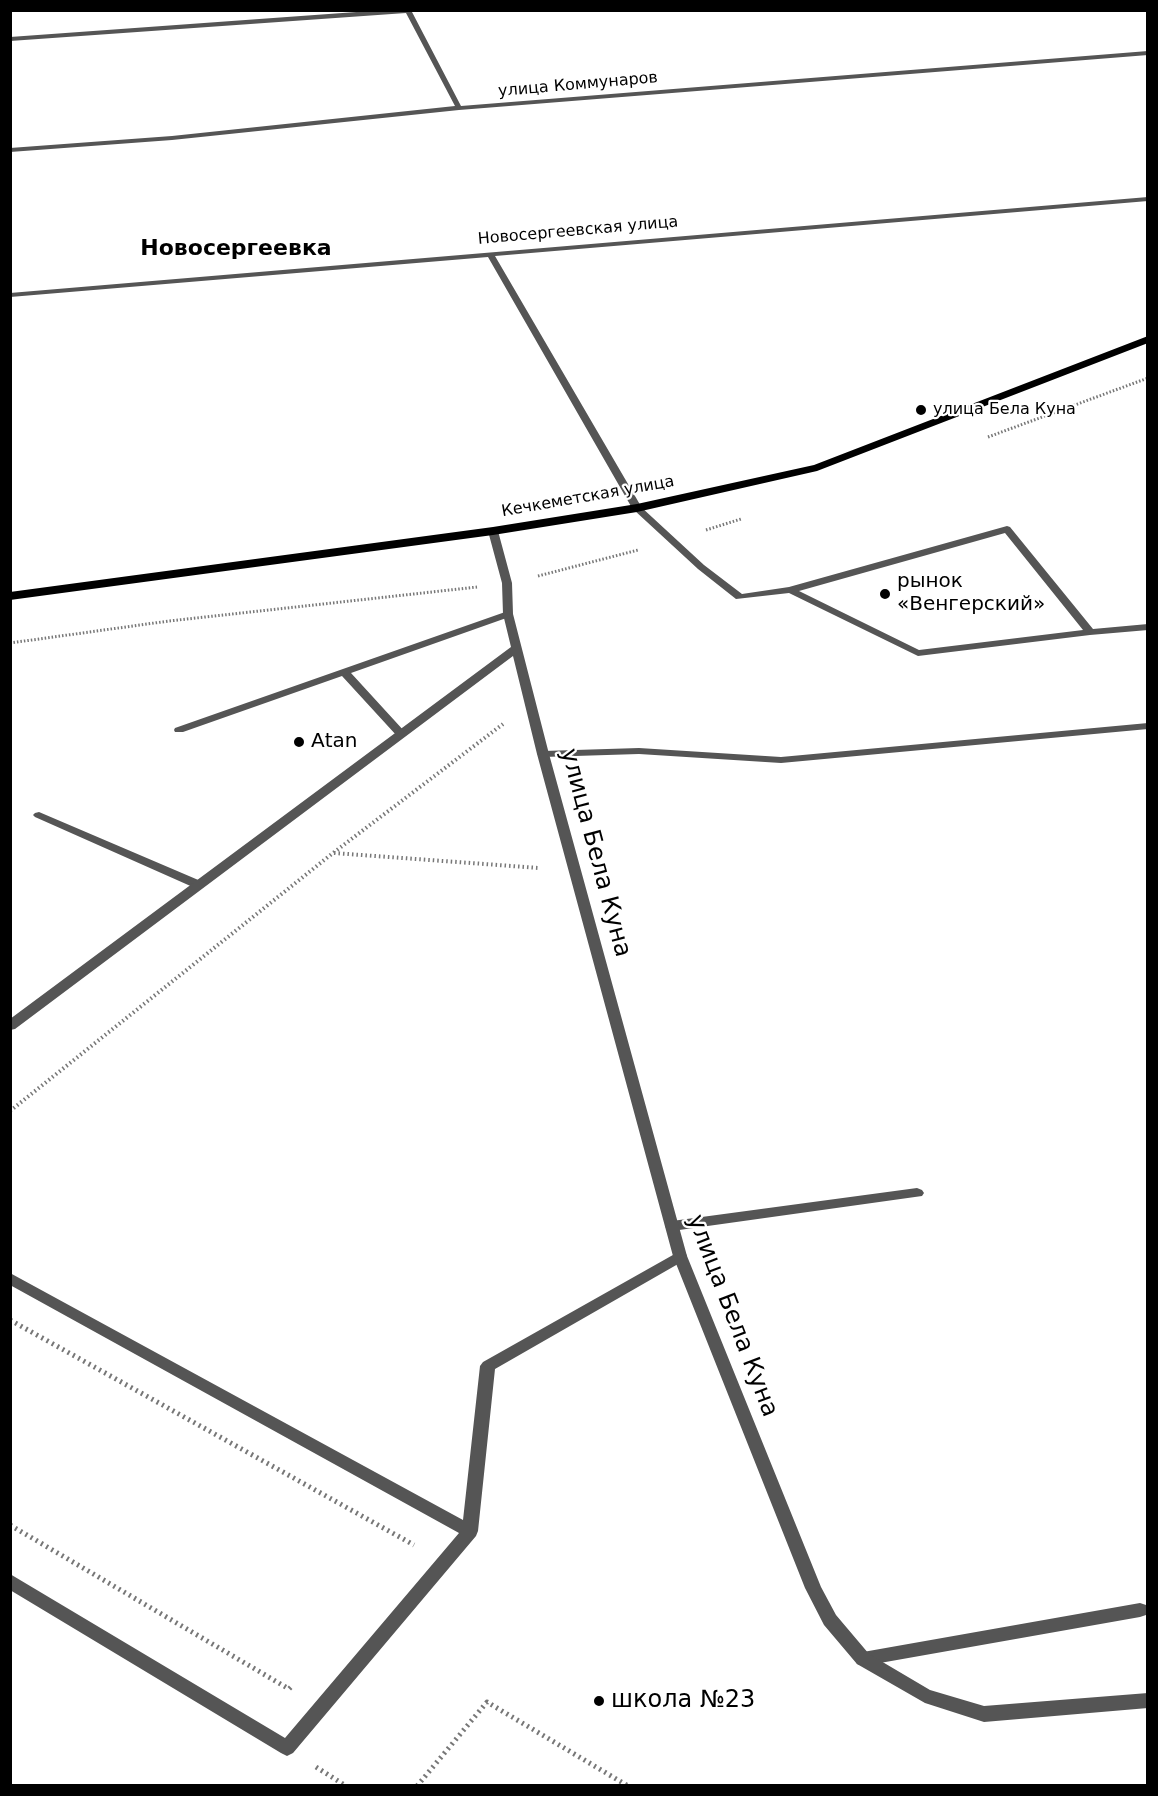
<!DOCTYPE html>
<html>
<head>
<meta charset="utf-8">
<style>
	body { margin:0 }
	#map { position:relative; width:1158px; height:1796px; overflow:hidden; background:#fff; font-family:"DejaVu Sans",sans-serif }
	canvas { display:block }
	.frame { position:absolute; inset:0; border:12px solid #000; pointer-events:none }
</style>
</head>
<body>
<div id="map">
<canvas width="1158" height="1796"></canvas>
<div class="frame"></div>
</div>
<script>
const ctx = document.querySelector('canvas').getContext('2d');
ctx.lineJoin = 'round';
function strokePath(path, color, width, dash) { ctx.strokeStyle = color; ctx.lineWidth = width; ctx.lineCap = dash ? 'butt' : 'round'; ctx.setLineDash(dash || []); ctx.stroke(path); }
function fillPath(path, color) { ctx.fillStyle = color; ctx.fill(path, 'evenodd'); }
function write(font, color, halo, rows, align = 'center') {
  ctx.font = font + ' "DejaVu Sans",sans-serif'; ctx.lineWidth = 4.5; ctx.setLineDash([]); ctx.textBaseline = 'middle'; ctx.strokeStyle = halo; ctx.fillStyle = color; for (const [text, x, y, turn = 0] of rows) {
    ctx.save(); ctx.translate(x, y); ctx.rotate((+turn || 0) * Math.PI / 180); ctx.textAlign = isNaN(turn) ? turn : align; if (halo) ctx.strokeText(text, 0, 0); ctx.fillText(text, 0, 0); ctx.restore();
  }
}
strokePath(new Path2D(`
	M 988,437 L 1148,378
	M 706,530 L 741,519
	M 538,576 L 638,550
	M 10,643 L 169,621 L 477,587`), '#777', 3, [1.5, 2]);
strokePath(new Path2D(`
	M 334,853 L 539,868
	M 10,1111 L 333,853 L 503,724`), '#777', 4, [1.5, 3]);
strokePath(new Path2D(`
	M 10,1320 L 414,1545
	M 10,1525 L 289,1689 L 291,1687
	M 316,1767 L 346,1786
	M 417,1786 L 487,1702 L 628,1786`), '#777', 5, [2, 4]);
fillPath(new Path2D(`
	M 637,505 L 640,506 L 704,565 L 742,594 L 789,587 L 1007,526 L 1010,527 L 1093,629 L 1148,624 L 1148,630 L 1090,635 L 918,656 L 789,593 L 736,599 L 698,569 L 634,510 L 634,506 ZM 1005,533 L 1083,630 L 919,650 L 799,591 Z
	M 508,611 L 513,614 L 512,616 L 351,673 L 405,732 L 406,734 L 405,736 L 397,736 L 342,676 L 183,732 L 175,732 L 174,730 L 175,728 Z
	M 1148,723 L 1148,729 L 781,763 L 639,754 L 543,757 L 537,754 L 543,751 L 639,748 L 781,757 Z
	M 39,812 L 203,882 L 205,885 L 199,889 L 195,888 L 35,817 L 33,815 L 35,813 Z
	M 917,1188 L 922,1190 L 924,1193 L 922,1196 L 672,1231 L 667,1230 L 665,1226 L 667,1222 L 672,1221 Z
	M 680,1251 L 685,1252 L 687,1256 L 685,1260 L 495,1369 L 478,1531 L 476,1536 L 293,1753 L 287,1756 L 281,1753 L 10,1590 L 10,1574 L 285,1738 L 459,1533 L 10,1285 L 10,1273 L 463,1520 L 480,1366 L 483,1362 Z
	M 1140,1603 L 1146,1605 L 1148,1608 L 1146,1615 L 1140,1617 L 863,1666 L 857,1664 L 855,1659 L 857,1654 L 863,1652 Z`), '#555');
fillPath(new Path2D(`
	M 384,10 L 420,10 L 412,12 L 461,106 L 1148,51 L 1148,55 L 459,110 L 172,140 L 10,152 L 10,148 L 172,136 L 455,106 L 406,13 L 10,41 L 10,37 Z
	M 1148,197 L 1148,201 L 495,256 L 642,508 L 637,511 L 632,508 L 488,257 L 10,297 L 10,293 Z
	M 493,528 L 498,531 L 512,583 L 513,614 L 549,754 L 687,1256 L 821,1587 L 836,1615 L 869,1654 L 930,1690 L 984,1706 L 1148,1693 L 1148,1708 L 984,1722 L 925,1703 L 857,1664 L 824,1625 L 805,1588 L 673,1256 L 537,754 L 513,656 L 15,1029 L 10,1030 L 10,1019 L 511,647 L 503,614 L 502,583 L 488,531 Z`), '#555');
fillPath(new Path2D(`
	M 1148,336 L 1148,343 L 817,471 L 637,512 L 493,535 L 10,600 L 10,592 L 493,527 L 637,504 L 814,465 Z`), '#000');
for (const [x, y, r, color] of [
	[921,410,6,"#000"],
	[885,594,6,"#000"],
	[299,742,6,"#000"],
	[599,1701,6,"#000"]
]) { const dot = new Path2D(); dot.arc(x, y, r, 0, 2 * Math.PI); ctx.fillStyle = color; ctx.fill(dot); strokePath(dot, '#fff', 2); }
write('16px', '#000', '#fff', [
	["улица Коммунаров",578,85,-5],
	["Новосергеевская улица",578,231,-5],
	["Кечкеметская улица",588,497,-10]
]);
write('16px', '#000', '#fff', [
	["улица Бела Куна",933,410]
], 'left');
write('20px', '#000', '#fff', [
	["рынок",897,582],
	["«Венгерский»",897,605],
	["Аtan",311,742]
], 'left');
write('bold 22px', '#000', '#fff', [
	["Новосергеевка",236,249]
]);
write('24px', '#000', '#fff', [
	["улица Бела Куна",595,853,75],
	["улица Бела Куна",732,1316,69]
]);
write('24px', '#000', '#fff', [
	["школа №23",611,1701]
], 'left');
</script>
</body>
</html>
